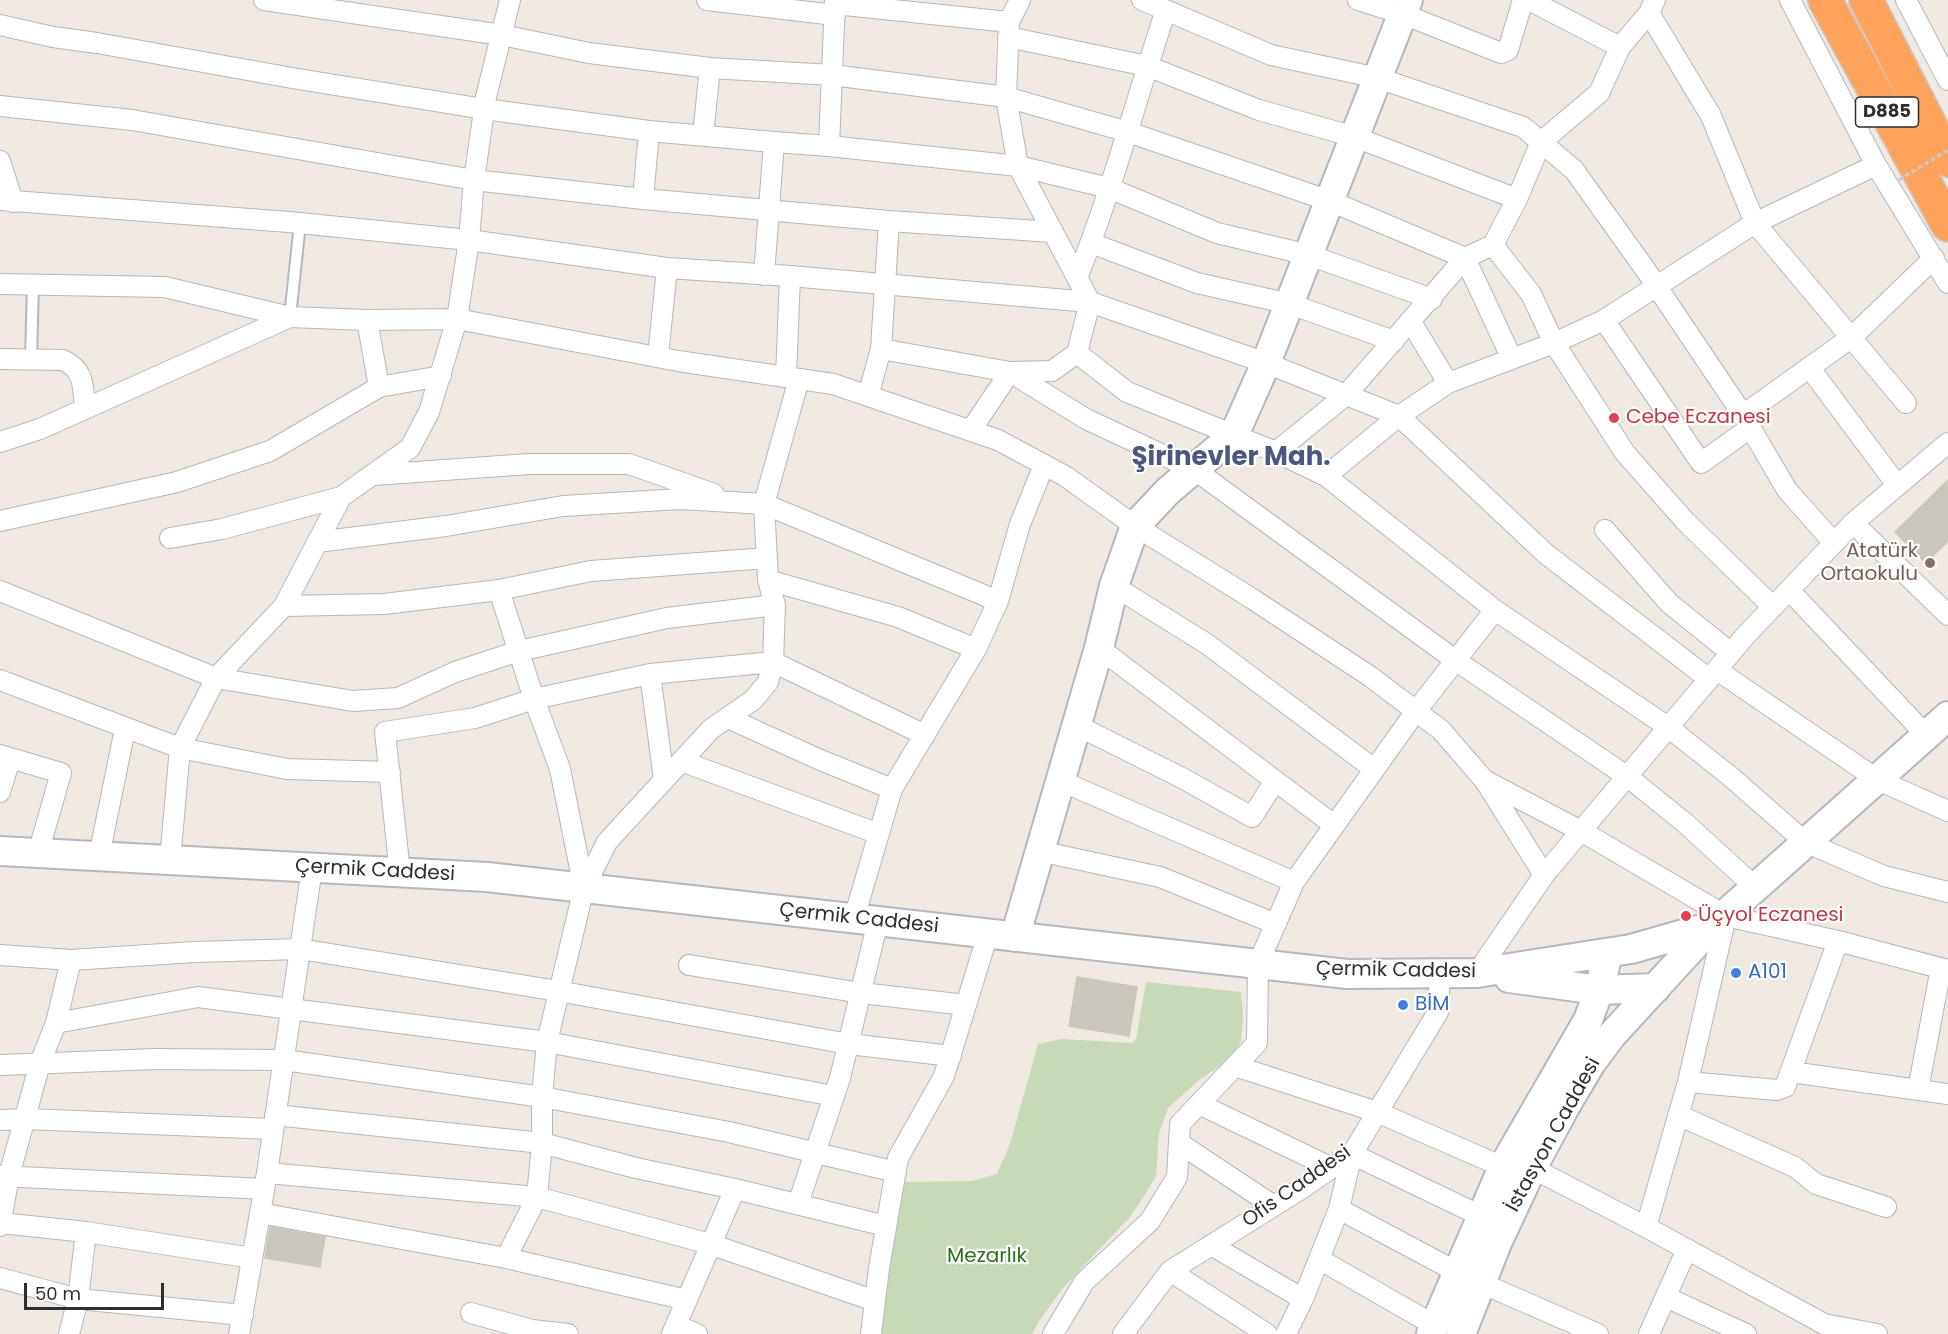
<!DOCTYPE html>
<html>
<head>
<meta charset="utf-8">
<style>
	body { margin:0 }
	#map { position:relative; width:1948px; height:1334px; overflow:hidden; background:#efe9e1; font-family:Poppins,sans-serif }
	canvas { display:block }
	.scale { position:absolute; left:24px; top:1283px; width:140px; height:27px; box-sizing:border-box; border:3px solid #2e2e2e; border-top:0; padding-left:8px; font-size:18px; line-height:21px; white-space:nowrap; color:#2e2e2e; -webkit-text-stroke:4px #fff; paint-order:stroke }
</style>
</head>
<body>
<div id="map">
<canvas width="1948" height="1334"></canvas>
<div class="scale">50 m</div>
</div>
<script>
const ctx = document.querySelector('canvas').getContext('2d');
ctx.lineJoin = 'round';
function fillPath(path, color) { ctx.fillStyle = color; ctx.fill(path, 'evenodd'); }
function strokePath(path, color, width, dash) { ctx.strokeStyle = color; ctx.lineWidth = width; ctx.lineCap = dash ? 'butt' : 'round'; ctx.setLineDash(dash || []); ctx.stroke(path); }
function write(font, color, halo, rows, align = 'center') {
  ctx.font = font + ' Poppins,sans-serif'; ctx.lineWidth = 4.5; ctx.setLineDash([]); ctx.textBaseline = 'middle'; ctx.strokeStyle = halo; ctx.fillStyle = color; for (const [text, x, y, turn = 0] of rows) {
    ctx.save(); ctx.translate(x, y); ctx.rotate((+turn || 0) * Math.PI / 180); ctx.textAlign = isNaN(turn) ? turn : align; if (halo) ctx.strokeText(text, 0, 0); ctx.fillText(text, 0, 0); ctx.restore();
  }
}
fillPath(new Path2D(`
	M 1146,982 L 1241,992 L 1243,1015 L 1241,1041 L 1233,1057 L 1198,1081 L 1168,1108 L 1159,1133 L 1156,1176 L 1146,1193 L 1130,1217 L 1063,1288 L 1039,1321 L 1032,1334 L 878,1334 L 902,1182 L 972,1181 L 997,1174 L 1010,1144 L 1038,1044 L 1061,1039 L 1132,1043 L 1136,1039 Z`), '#c8d9b8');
const building = new Path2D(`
	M 1948,480 L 1948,541 L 1926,563 L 1895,532 Z
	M 1077,977 L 1137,987 L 1129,1036 L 1069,1026 Z
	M 270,1227 L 325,1237 L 320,1267 L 265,1258 Z`);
fillPath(building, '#cbc7bf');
strokePath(building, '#cbc5ba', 1.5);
const lane = new Path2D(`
	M 290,317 L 300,223
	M 31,358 L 33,285`);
const street = new Path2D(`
	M 264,0 L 502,35 L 589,53 L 710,68 L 832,75 L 1006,97 L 1128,132 L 1330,201 L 1465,258 L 1512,359
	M 707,0 L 835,15
	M 835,0 L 829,146 L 1018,166 L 1090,302 L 1077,353 L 1052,371 L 1010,372 L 971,430
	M 1142,0 L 1271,55 L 1378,78 L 1523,127 L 1574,170 L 1645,269 L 1743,415 L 1787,490 L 1834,543
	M 1358,0 L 1403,14 L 1501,53 L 1508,50 L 1523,0
	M 1529,0 L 1620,47
	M 1655,0 L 1649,13 L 1711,116 L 1755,223 L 1906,403
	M 1790,0 L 1876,165 L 1948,283
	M 1906,0 L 1948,80
	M 835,4 L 1009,22 L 1020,0
	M 1009,22 L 1006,97 L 1018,166 L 1109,188 L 1217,233 L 1309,255 L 1432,299
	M 0,25 L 53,37 L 97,43 L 292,78 L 484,109 L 649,131
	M 1008,37 L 1147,66 L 1259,110 L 1355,137 L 1517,199
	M 0,106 L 132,120 L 474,180 L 643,199 L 889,221
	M 703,135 L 710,68
	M 774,142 L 829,146
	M 0,161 L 13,202
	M 643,199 L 649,131 L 774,142 L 764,275
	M 0,200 L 289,222 L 469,240 L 667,268 L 658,356
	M 1091,243 L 1197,283 L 1290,304 L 1394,341
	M 1493,245 L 1531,294 L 1554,343 L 1448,383 L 1399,416 L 1546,554 L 1709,679
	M 667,268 L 790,276 L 786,377
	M 790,276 L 1090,302 L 1266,363 L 1399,416 L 1326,476 L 1276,452
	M 1077,278 C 1112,191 1136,99 1166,10
	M 0,284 L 165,287 L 290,317
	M 367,320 L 379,387
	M 1604,320 L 1701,463 L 1750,428
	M 1411,322 L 1448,383
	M 881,349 L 889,221 L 1053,232
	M 1077,353 L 1127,392 L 1276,452 L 1346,395 L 1465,258 L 1493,245 L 1517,199 L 1541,142 L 1599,93 L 1620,47 L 1649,13
	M 0,359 L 63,360 C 85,370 83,387 85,409
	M 1809,367 L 1897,485
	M 868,396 L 881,349 L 1010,372 L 1086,419 L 1195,470 L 1455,660 L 1628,777 L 1685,823 L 1756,888
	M 1743,415 L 1852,337 L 1934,258
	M 0,442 L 40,429 L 290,317 L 367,320 L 457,319 L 678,361 L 833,384 L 998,440 L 1065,476 L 1135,526 L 1251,598 L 1371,677 L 1441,730 L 1485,781 L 1544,875
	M 374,475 L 529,464 L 629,464 L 714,494
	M 1326,476 L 1495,610 L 1668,727 L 1731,777 L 1805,842 L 1884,876 L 1948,892
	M 0,521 L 177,482 L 270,451 L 379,387 L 441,376
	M 1853,523 L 1948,615
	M 1605,530 L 1669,603 L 1731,653
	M 170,538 L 222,529 L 341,497
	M 317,542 L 446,526 L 563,506 L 681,499 L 764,504 L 998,601 L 1020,524 L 1044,465
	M 768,580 L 898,617 L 976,649 L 998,601
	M 1114,586 L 1207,644 L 1374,769
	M 1789,590 L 1926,735
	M 0,591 L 216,678 L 353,701 L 398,698 L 455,672 L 519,651 L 667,618 L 775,605
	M 284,606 L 384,604 L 499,590 L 591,571 L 767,558
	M 1773,607 L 1685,521 L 1625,453 L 1554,343 L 1604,320 L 1755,223 L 1876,165
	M 1099,648 L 1334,825
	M 1717,670 L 1878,780 L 1948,811
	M 650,674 L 664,780
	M 0,680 L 180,748 L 287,769 L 390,772
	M 728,718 L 818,759 L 892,789
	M 1076,725 L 1184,779 L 1252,817 L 1275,781
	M 0,755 L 61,773 L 38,853
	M 681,761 L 879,834
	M 1061,781 L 1294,882
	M 1486,781 L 1581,831 L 1726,916 L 1838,941 L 1948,970
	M 0,792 L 10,759
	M 1039,851 L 1160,877 L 1276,924
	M 99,856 L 125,729
	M 170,860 L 180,748 L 216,678 L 284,606 L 341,497 L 410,448 L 429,412 L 457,319 L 469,240 L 474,180 L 486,97 L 510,0
	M 400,873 L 385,732 L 475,718 L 534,699 L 499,590
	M 584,888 L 560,769 L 534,699 L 650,674 L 773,662 L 925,735
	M 854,918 L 892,789 L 976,649
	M 0,955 L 71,960 L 194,952 L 300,949 L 558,991 L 849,1044 L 951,1056
	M 689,965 L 861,993 L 966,1005
	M 1477,973 L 1544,875 L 1746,635 L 1853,523 L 1948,443
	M 56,1023 L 198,997 L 547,1042 L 834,1096
	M 0,1065 L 155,1059 L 284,1060 L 542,1097 L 729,1132 L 896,1172
	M 1235,1066 L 1377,1112 L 1503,1167
	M 1791,1072 L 1948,1094
	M 1688,1082 L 1777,1090 L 1785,1087 L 1838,941
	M 1918,1090 L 1941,968
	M 1199,1104 L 1332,1168
	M 275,1115 L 542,1143 L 542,1097 L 547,1042 L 584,888 L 607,842 L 711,729 L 753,700 L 768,682 L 773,662 L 775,605 L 768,580 L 764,504 L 799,379
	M 1678,1115 L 1795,1167 L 1816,1184 L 1886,1207
	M 0,1120 L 26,1119 L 273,1129
	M 1179,1143 L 1274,1206
	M 1532,1168 L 1646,1227 L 1824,1324 L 1877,1334
	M 267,1173 L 537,1197 L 710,1244 L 875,1301
	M 0,1176 L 264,1189
	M 798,1204 L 840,1078 L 878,921
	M 1339,1209 L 1457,1272
	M 260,1213 L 506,1258 L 687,1300
	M 1,1223 L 86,1232 L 252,1258
	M 0,1226 L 9,1176 L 40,1063 L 56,1023 L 71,960
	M 1646,1227 L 1688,1082 L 1726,916
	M 1211,1245 L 1303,1299
	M 506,1258 L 537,1197 L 542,1143 L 636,1168 L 735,1189 L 886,1226
	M 1319,1259 L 1434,1325
	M 1170,1271 L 1267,1334
	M 0,1278 L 78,1299 L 243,1315
	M 1481,1283 L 1598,1334
	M 1666,1297 L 1746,1334
	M 471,1313 L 532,1330 L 568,1334
	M 676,1325 L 697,1334
	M 69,1334 L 78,1299 L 86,1232
	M 239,1334 L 267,1173 L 312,868
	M 672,1334 L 735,1189
	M 871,1334 L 879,1268 L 898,1158 L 944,1076 L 988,934
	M 1053,1334 L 1084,1282 L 1150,1221 L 1177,1177 L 1180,1124 L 1257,1043 L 1258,964 L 1294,882 L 1416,711 L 1495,610
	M 1123,1334 L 1170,1271 L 1301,1189 L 1352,1154 L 1438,1012 L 1440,973
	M 1286,1334 L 1303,1299 L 1339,1209 L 1352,1154 L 1481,1216
	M 1649,1334 L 1687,1249`);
const secondary = new Path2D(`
	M 0,851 L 487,877 L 1347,974 L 1477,973 L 1631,949 L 1712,926
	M 1015,937 L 1099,648 L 1114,586 L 1135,526 L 1168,491 L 1234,435 L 1266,363 L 1408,0
	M 1509,978 L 1599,990 L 1656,988
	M 1431,1334 L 1503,1167 L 1588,1020 L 1599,990 L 1608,954
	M 1461,1334 L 1497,1243 L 1532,1168 L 1565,1107 L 1591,1063 L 1612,1035 L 1712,926 L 1948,716`);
const highway = new Path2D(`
	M 1825,0 L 1948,225
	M 1866,0 L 1948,160`);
strokePath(lane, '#b4b7c1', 14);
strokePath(street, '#b4b7c1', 22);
strokePath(secondary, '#b4b7c1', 32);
strokePath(highway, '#c9c9c9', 36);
strokePath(lane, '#fff', 10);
strokePath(street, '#fff', 20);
strokePath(secondary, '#fff', 28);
strokePath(highway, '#ffa35c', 33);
strokePath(new Path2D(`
	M 1899,180 L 1948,150`), '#c9c9c9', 3, [4.5, 3]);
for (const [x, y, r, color] of [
	[1614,418,6,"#e0444e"],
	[1930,563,6,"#8d6e63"],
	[1686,916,6,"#e0444e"],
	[1736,973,6,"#3f7fe0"],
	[1403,1005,6,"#3f7fe0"]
]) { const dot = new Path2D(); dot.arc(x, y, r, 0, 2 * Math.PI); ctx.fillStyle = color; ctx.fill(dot); strokePath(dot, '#fff', 2); }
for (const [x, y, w] of [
	[1887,112,63]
]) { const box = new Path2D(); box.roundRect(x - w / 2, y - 15, w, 30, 4.5); ctx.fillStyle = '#fff'; ctx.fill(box); strokePath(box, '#2e2e2e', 1.5); }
write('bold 18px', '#2e2e2e', null, [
	["D885",1887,112]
]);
write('20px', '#be3a42', '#fff', [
	["Cebe Eczanesi",1626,418],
	["Üçyol Eczanesi",1698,916]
], 'left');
write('20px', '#785e54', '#fff', [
	["Atatürk",1918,552],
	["Ortaokulu",1918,575]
], 'right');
write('20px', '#2e2e2e', '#fff', [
	["Çermik Caddesi",375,871,3],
	["Çermik Caddesi",859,919,6],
	["Çermik Caddesi",1396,971,1],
	["İstasyon Caddesi",1554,1135,-61],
	["Ofis Caddesi",1297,1187,-35]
]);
write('20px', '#366cbe', '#fff', [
	["A101",1748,973],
	["BİM",1415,1005]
], 'left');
write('20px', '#2c6e1b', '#fff', [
	["Mezarlık",987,1257]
]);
write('bold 26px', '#4d5680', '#fff', [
	["Şirinevler Mah.",1231,458]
]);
</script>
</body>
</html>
